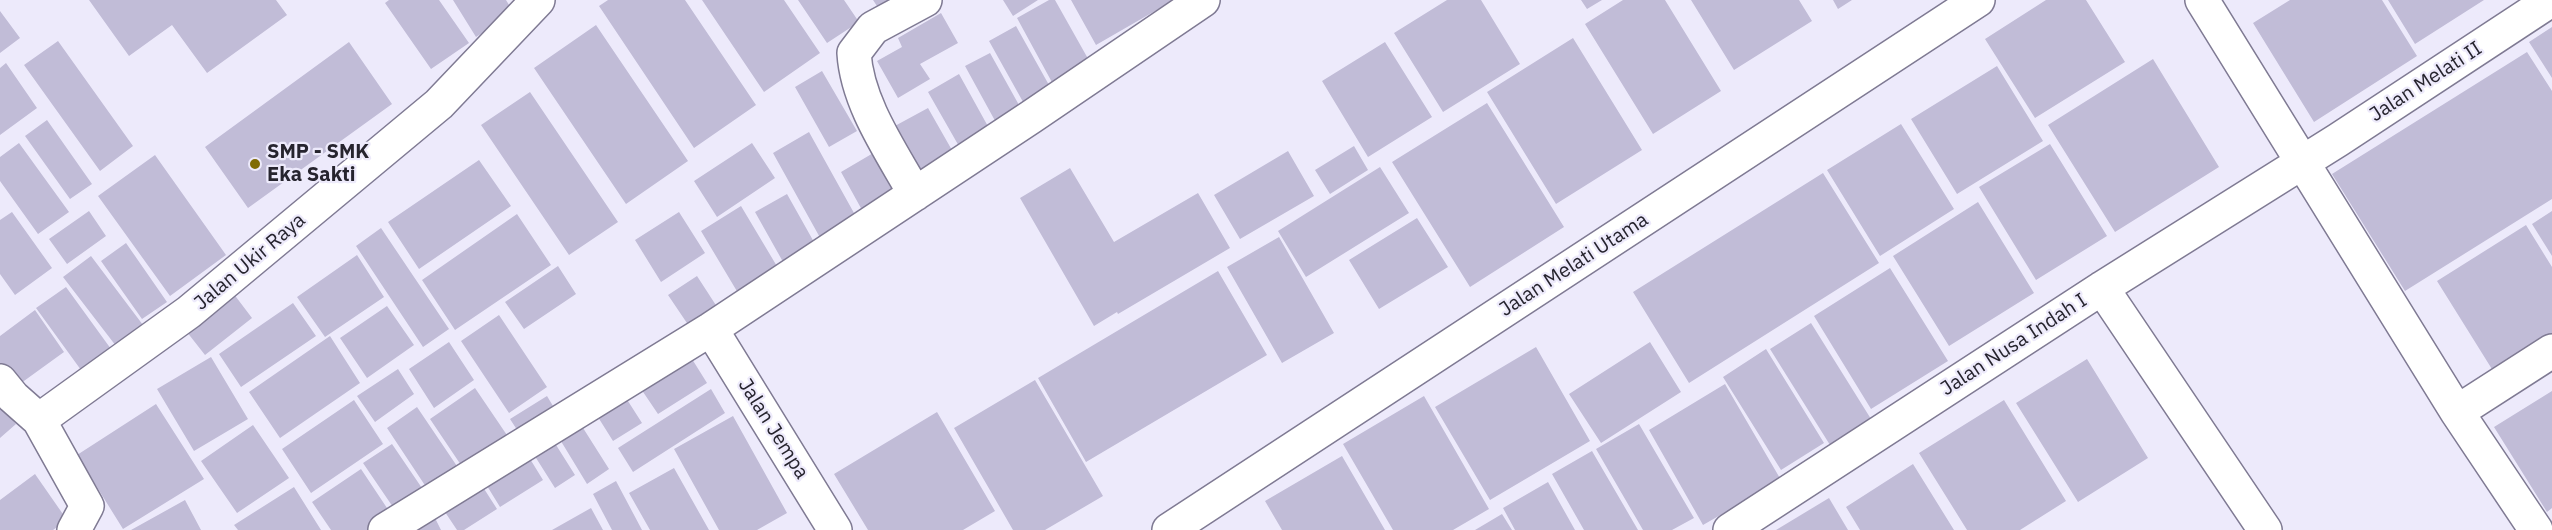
<!DOCTYPE html>
<html>
<head>
<meta charset="utf-8">
<style>
	body { margin:0 }
	canvas { display:block; background:#edeafb }
</style>
</head>
<body>
<canvas width="2552" height="530"></canvas>
<script>
const ctx = document.querySelector('canvas').getContext('2d');
ctx.lineJoin = 'round';
function fillPath(path, color) { ctx.fillStyle = color; ctx.fill(path, 'evenodd'); }
function strokePath(path, color, width, dash) { ctx.strokeStyle = color; ctx.lineWidth = width; ctx.lineCap = dash ? 'butt' : 'round'; ctx.setLineDash(dash || []); ctx.stroke(path); }
function write(font, color, halo, rows, align = 'center') {
  ctx.font = font + ' "IBM Plex Sans",sans-serif'; ctx.lineWidth = 4.5; ctx.setLineDash([]); ctx.textBaseline = 'middle'; ctx.strokeStyle = halo; ctx.fillStyle = color; for (const [text, x, y, turn = 0] of rows) {
    ctx.save(); ctx.translate(x, y); ctx.rotate((+turn || 0) * Math.PI / 180); ctx.textAlign = isNaN(turn) ? turn : align; if (halo) ctx.strokeText(text, 0, 0); ctx.fillText(text, 0, 0); ctx.restore();
  }
}
fillPath(new Path2D(`
	M 89,0 L 276,0 L 287,15 L 207,73 L 172,25 L 129,56 Z
	M 389,0 L 439,0 L 469,43 L 431,69 L 385,3 Z
	M 453,0 L 506,0 L 514,13 L 476,37 Z
	M 608,0 L 685,0 L 756,105 L 694,148 L 599,6 Z
	M 702,0 L 784,0 L 820,53 L 764,92 Z
	M 798,0 L 844,0 L 859,22 L 827,43 Z
	M 873,0 L 892,0 L 879,9 Z
	M 1003,0 L 1038,0 L 1013,16 Z
	M 1049,0 L 1055,0 L 1091,64 L 1054,86 L 1017,18 Z
	M 1071,0 L 1174,0 L 1096,45 Z
	M 1447,0 L 1481,0 L 1520,64 L 1443,112 L 1394,33 Z
	M 1581,0 L 1602,0 L 1587,9 Z
	M 1623,0 L 1665,0 L 1721,91 L 1653,134 L 1585,24 Z
	M 1691,0 L 1799,0 L 1812,21 L 1734,70 Z
	M 1833,0 L 1852,0 L 1838,9 Z
	M 2046,0 L 2086,0 L 2125,62 L 2035,118 L 1985,39 Z
	M 2290,0 L 2382,0 L 2417,56 L 2314,122 L 2253,23 Z
	M 2388,0 L 2484,0 L 2415,44 Z
	M 0,11 L 20,38 L 0,53 Z
	M 941,13 L 958,43 L 920,64 L 930,79 L 898,98 L 877,61 L 902,47 L 898,38 Z
	M 596,25 L 688,161 L 626,204 L 534,68 Z
	M 1016,26 L 1054,94 L 1027,109 L 989,41 Z
	M 2552,27 L 2552,78 L 2529,42 Z
	M 1573,38 L 1642,150 L 1556,204 L 1487,92 Z
	M 58,41 L 133,146 L 100,171 L 24,65 Z
	M 349,42 L 392,104 L 248,208 L 205,147 Z
	M 1385,42 L 1432,117 L 1368,157 L 1322,81 Z
	M 2527,52 L 2552,91 L 2552,199 L 2405,291 L 2332,174 Z
	M 990,53 L 1024,114 L 999,128 L 965,66 Z
	M 2153,59 L 2219,167 L 2115,232 L 2048,125 Z
	M 6,63 L 37,108 L 0,135 L 0,68 Z
	M 1997,66 L 2043,141 L 1957,194 L 1911,119 Z
	M 822,71 L 857,131 L 829,147 L 795,87 Z
	M 959,74 L 990,130 L 960,148 L 928,92 Z
	M 530,92 L 618,222 L 569,255 L 481,125 Z
	M 1487,103 L 1564,227 L 1470,287 L 1392,162 Z
	M 928,108 L 957,159 L 923,179 L 893,127 Z
	M 47,120 L 92,184 L 70,199 L 25,136 Z
	M 1901,124 L 1954,209 L 1880,256 L 1827,170 Z
	M 809,132 L 859,222 L 823,243 L 773,153 Z
	M 19,143 L 69,212 L 38,234 L 0,181 L 0,157 Z
	M 752,143 L 775,178 L 717,217 L 694,181 Z
	M 2050,144 L 2107,236 L 2036,280 L 1979,187 Z
	M 1354,146 L 1368,170 L 1330,194 L 1315,170 Z
	M 1288,151 L 1314,196 L 1240,239 L 1214,195 Z
	M 875,152 L 897,190 L 862,210 L 841,172 Z
	M 155,155 L 226,255 L 170,296 L 98,196 Z
	M 479,160 L 511,206 L 419,269 L 388,222 Z
	M 1380,167 L 1409,213 L 1306,277 L 1278,231 Z
	M 1070,168 L 1114,242 L 1198,193 L 1230,248 L 1118,314 L 1117,312 L 1094,326 L 1020,198 Z
	M 1823,173 L 1879,263 L 1689,383 L 1633,292 Z
	M 787,194 L 819,251 L 787,269 L 755,212 Z
	M 1978,202 L 2034,293 L 1949,346 L 1893,256 Z
	M 741,206 L 781,273 L 741,298 L 701,231 Z
	M 89,211 L 106,236 L 67,264 L 49,239 Z
	M 2552,211 L 2552,256 L 2532,224 Z
	M 12,212 L 52,268 L 15,295 L 0,274 L 0,220 Z
	M 679,212 L 705,253 L 661,282 L 635,240 Z
	M 517,214 L 551,265 L 455,330 L 422,280 Z
	M 1417,218 L 1448,267 L 1379,309 L 1349,260 Z
	M 2526,225 L 2552,267 L 2552,349 L 2500,382 L 2437,281 Z
	M 381,228 L 449,329 L 423,347 L 356,246 Z
	M 1279,237 L 1334,333 L 1282,363 L 1227,267 Z
	M 126,243 L 167,302 L 142,319 L 101,261 Z
	M 357,255 L 384,297 L 325,337 L 297,297 Z
	M 91,256 L 143,325 L 116,346 L 63,277 Z
	M 558,266 L 576,294 L 524,329 L 505,302 Z
	M 1890,268 L 1948,361 L 1871,409 L 1814,316 Z
	M 1218,271 L 1267,355 L 1086,462 L 1038,378 Z
	M 697,276 L 721,313 L 693,332 L 668,295 Z
	M 66,287 L 111,349 L 81,370 L 36,308 Z
	M 230,289 L 252,318 L 205,355 L 183,327 Z
	M 293,303 L 316,336 L 241,387 L 219,354 Z
	M 387,306 L 414,345 L 367,378 L 340,338 Z
	M 35,310 L 64,352 L 17,386 L 0,363 L 0,336 Z
	M 499,315 L 547,387 L 509,413 L 461,341 Z
	M 1811,323 L 1876,427 L 1835,453 L 1770,349 Z
	M 330,336 L 360,383 L 280,438 L 249,392 Z
	M 449,342 L 474,380 L 434,408 L 409,369 Z
	M 1650,342 L 1681,392 L 1601,443 L 1569,394 Z
	M 1536,347 L 1590,441 L 1490,500 L 1435,407 Z
	M 1766,349 L 1824,443 L 1781,470 L 1723,377 Z
	M 687,351 L 707,383 L 658,414 L 637,383 Z
	M 211,357 L 248,419 L 194,451 L 157,389 Z
	M 2087,359 L 2148,458 L 2078,502 L 2016,403 Z
	M 398,369 L 414,394 L 375,422 L 357,396 Z
	M 1035,380 L 1103,496 L 1045,530 L 1013,530 L 954,428 Z
	M 1725,384 L 1781,480 L 1703,525 L 1649,430 Z
	M 619,387 L 642,423 L 613,441 L 591,406 Z
	M 475,388 L 513,444 L 467,474 L 430,419 Z
	M 711,389 L 725,413 L 633,472 L 618,448 Z
	M 2552,391 L 2552,508 L 2547,512 L 2494,427 Z
	M 547,396 L 559,416 L 523,439 L 510,419 Z
	M 1424,396 L 1489,509 L 1453,530 L 1393,530 L 1343,444 Z
	M 354,400 L 383,444 L 311,493 L 282,449 Z
	M 2004,400 L 2066,501 L 2020,530 L 1967,530 L 1919,453 Z
	M 156,404 L 204,479 L 123,529 L 77,455 Z
	M 0,405 L 16,424 L 0,438 Z
	M 417,407 L 463,475 L 432,496 L 387,428 Z
	M 937,412 L 995,511 L 963,530 L 868,530 L 834,474 Z
	M 733,416 L 787,513 L 757,530 L 719,530 L 674,449 Z
	M 578,420 L 609,469 L 587,484 L 556,433 Z
	M 1639,424 L 1694,518 L 1672,530 L 1643,530 L 1596,449 Z
	M 253,425 L 289,478 L 237,513 L 201,461 Z
	M 551,437 L 575,475 L 555,488 L 531,450 Z
	M 392,444 L 426,494 L 397,513 L 363,463 Z
	M 1592,451 L 1638,530 L 1584,530 L 1552,474 Z
	M 527,454 L 543,480 L 500,507 L 484,481 Z
	M 1342,456 L 1385,530 L 1282,530 L 1265,501 Z
	M 1913,464 L 1954,530 L 1860,530 L 1846,507 Z
	M 674,468 L 709,530 L 650,530 L 629,493 Z
	M 361,469 L 395,520 L 380,530 L 331,530 L 312,502 Z
	M 35,474 L 67,520 L 53,530 L 0,530 L 0,500 Z
	M 616,481 L 642,530 L 612,530 L 593,494 Z
	M 1548,482 L 1575,530 L 1515,530 L 1503,508 Z
	M 481,484 L 497,509 L 464,530 L 457,530 L 443,509 Z
	M 294,487 L 321,530 L 238,530 L 234,525 Z
	M 1829,498 L 1848,530 L 1776,530 Z
	M 185,500 L 201,530 L 131,530 Z
	M 591,508 L 603,530 L 552,530 Z
	M 1502,514 L 1512,530 L 1475,530 Z
	M 434,516 L 441,530 L 407,530 Z`), '#c1bcd7');
const minor = new Path2D(`
	M 2202,0 L 2457,412 L 2536,530
	M 915,194 C 891,151 857,103 854,53 L 873,28 L 925,0
	M 2102,288 L 2265,530
	M 711,329 L 835,530
	M 0,381 L 13,397 L 39,420
	M 2457,412 L 2552,351
	M 74,530 L 87,506 L 39,420 L 189,312 L 439,104 L 538,0
	M 385,530 L 711,329 L 1031,117 L 1203,0
	M 1169,530 L 1978,0
	M 1730,530 L 2102,288 L 2338,140 L 2551,0`);
strokePath(minor, '#7f7a93', 36);
strokePath(minor, '#fff', 33);
for (const [x, y, r, color] of [
	[255,164,6,"#806b05"]
]) { const dot = new Path2D(); dot.arc(x, y, r, 0, 2 * Math.PI); ctx.fillStyle = color; ctx.fill(dot); strokePath(dot, '#edeafb', 2); }
write('20px', '#26242e', '#edeafb', [
	["Jalan Melati II",2426,82,-33],
	["Jalan Ukir Raya",250,262,-40],
	["Jalan Melati Utama",1574,265,-33],
	["Jalan Nusa Indah I",2014,345,-33],
	["Jalan Jempa",773,429,58]
]);
write('bold 20px', '#26242e', '#edeafb', [
	["SMP - SMK",267,152],
	["Eka Sakti",267,175]
], 'left');
</script>
</body>
</html>
